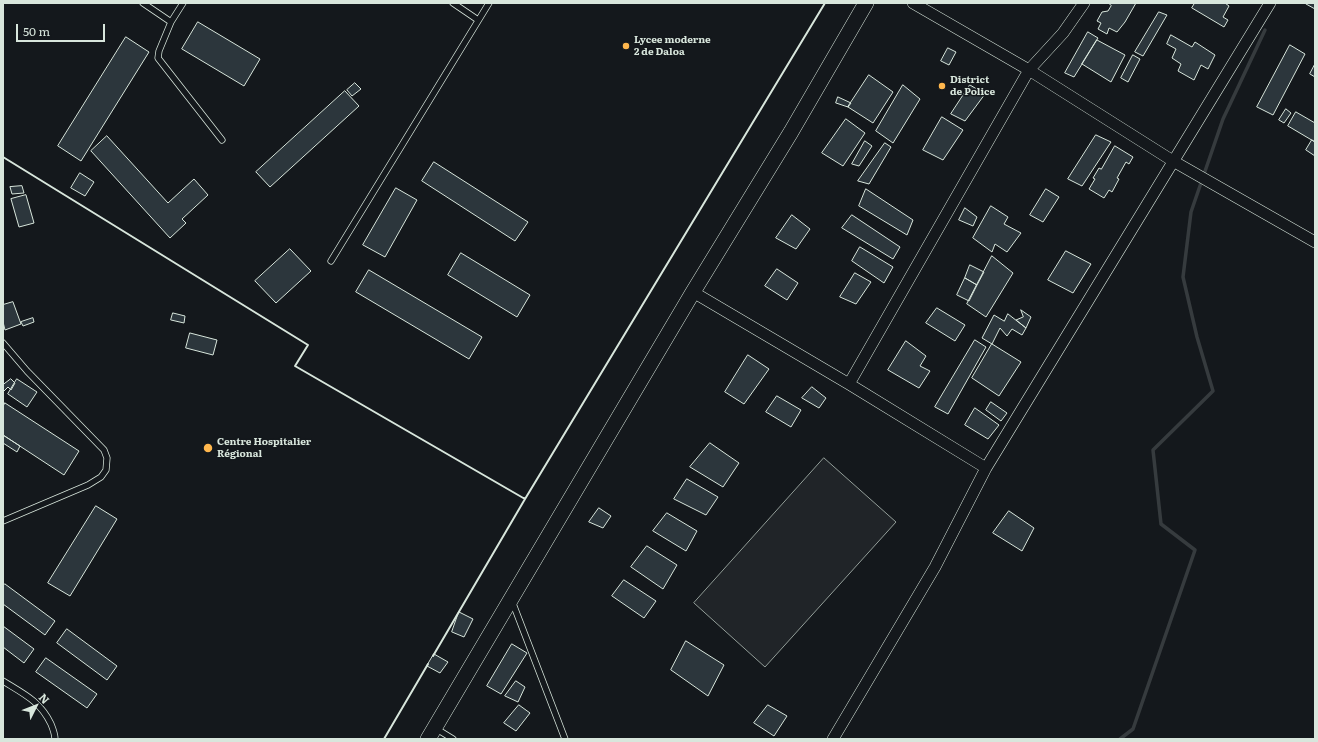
<!DOCTYPE html>
<html>
<head>
<meta charset="utf-8">
<style>
	body { margin:0 }
	#map { position:relative; width:1318px; height:742px; overflow:hidden; background:#14181c; font-family:Literata,serif }
	canvas { display:block }
	.frame { position:absolute; inset:0; border:4px solid #d8e6dc; pointer-events:none }
	.north { position:absolute; left:16px; top:686px; width:40px; height:40px; -webkit-text-stroke:3px #14181c; paint-order:stroke; rotate:48deg; font-size:11px; font-weight:700; line-height:16px; text-align:center; color:#d8e6dc }
	.north::after { content:''; display:block; margin:auto; width:14px; height:18px; background:#d8e6dc; clip-path:polygon(50% 0,100% 100%,50% 72%,0 100%) }
	.scale { position:absolute; left:16px; top:24px; width:89px; height:18px; box-sizing:border-box; border:2px solid #d8e6dc; border-top:0; padding-left:5px; font-size:12px; line-height:14px; white-space:nowrap; color:#d8e6dc; -webkit-text-stroke:3px #14181c; paint-order:stroke }
</style>
</head>
<body>
<div id="map">
<canvas width="1318" height="742"></canvas>
<div class="frame"></div>
<div class="north">N</div>
<div class="scale">50 m</div>
</div>
<script>
const ctx = document.querySelector('canvas').getContext('2d');
ctx.lineJoin = 'round';
function fillPath(path, color) { ctx.fillStyle = color; ctx.fill(path, 'evenodd'); }
function strokePath(path, color, width, dash) { ctx.strokeStyle = color; ctx.lineWidth = width; ctx.lineCap = dash ? 'butt' : 'round'; ctx.setLineDash(dash || []); ctx.stroke(path); }
function write(font, color, halo, rows, align = 'center') {
  ctx.font = font + ' Literata,serif'; ctx.lineWidth = 3; ctx.setLineDash([]); ctx.textBaseline = 'middle'; ctx.strokeStyle = halo; ctx.fillStyle = color; for (const [text, x, y, turn = 0] of rows) {
    ctx.save(); ctx.translate(x, y); ctx.rotate((+turn || 0) * Math.PI / 180); ctx.textAlign = isNaN(turn) ? turn : align; if (halo) ctx.strokeText(text, 0, 0); ctx.fillText(text, 0, 0); ctx.restore();
  }
}
const green = new Path2D(`
	M 824,458 L 896,522 L 765,667 L 694,603 Z`);
fillPath(green, '#202428');
strokePath(green, '#939e99', 1);
strokePath(new Path2D(`
	M 1120,739 L 1133,729 L 1195,550 L 1161,524 L 1153,450 L 1213,391 L 1197,337 L 1183,277 L 1191,212 L 1223,119 L 1265,30`), '#363b3e', 3.5);
const building = new Path2D(`
	M 1109,3 L 1136,3 L 1125,22 L 1117,32 L 1109,28 L 1107,34 L 1098,29 L 1101,23 L 1097,21 L 1102,12 L 1108,11 L 1111,6 Z
	M 1195,3 L 1225,3 L 1229,6 L 1223,17 L 1228,20 L 1224,27 L 1192,8 Z
	M 1306,3 L 1315,3 L 1315,9 L 1306,4 Z
	M 1159,12 L 1167,15 L 1143,56 L 1135,52 Z
	M 198,22 L 260,59 L 244,86 L 182,49 Z
	M 1088,32 L 1098,38 L 1074,77 L 1065,73 Z
	M 1171,35 L 1192,47 L 1195,42 L 1215,55 L 1208,69 L 1201,65 L 1194,80 L 1178,71 L 1181,64 L 1172,58 L 1176,49 L 1167,44 Z
	M 126,37 L 149,52 L 81,161 L 58,146 Z
	M 1097,40 L 1125,55 L 1111,82 L 1082,64 Z
	M 1290,45 L 1305,54 L 1273,115 L 1257,107 Z
	M 948,48 L 956,52 L 949,65 L 941,61 Z
	M 1133,55 L 1140,59 L 1128,82 L 1121,78 Z
	M 1315,64 L 1315,77 L 1310,74 Z
	M 869,75 L 893,92 L 873,123 L 848,107 Z
	M 355,83 L 361,89 L 352,96 L 347,90 Z
	M 903,85 L 920,99 L 893,143 L 876,131 Z
	M 970,85 L 985,94 L 965,121 L 951,114 Z
	M 345,91 L 359,106 L 270,187 L 256,172 Z
	M 838,97 L 851,103 L 848,107 L 836,103 Z
	M 1286,109 L 1291,113 L 1284,123 L 1279,120 Z
	M 1296,112 L 1315,123 L 1315,142 L 1288,126 Z
	M 942,117 L 963,130 L 943,160 L 923,150 Z
	M 846,119 L 865,133 L 843,166 L 822,153 Z
	M 1096,135 L 1111,142 L 1082,186 L 1068,179 Z
	M 107,136 L 168,203 L 194,179 L 208,195 L 182,219 L 186,223 L 170,238 L 91,151 Z
	M 1312,140 L 1315,142 L 1315,156 L 1306,150 Z
	M 865,141 L 872,146 L 859,166 L 852,164 Z
	M 885,143 L 891,147 L 869,184 L 858,181 Z
	M 1115,146 L 1133,157 L 1129,164 L 1126,162 L 1117,178 L 1119,179 L 1112,192 L 1109,190 L 1104,198 L 1089,189 L 1095,179 L 1093,178 L 1099,168 L 1101,169 Z
	M 434,162 L 528,222 L 515,241 L 422,181 Z
	M 80,173 L 94,182 L 85,196 L 71,188 Z
	M 22,186 L 24,193 L 12,194 L 10,187 Z
	M 396,188 L 417,200 L 385,257 L 363,245 Z
	M 866,189 L 913,220 L 907,235 L 859,206 Z
	M 1046,189 L 1059,197 L 1043,222 L 1030,215 Z
	M 26,195 L 34,223 L 19,227 L 11,199 Z
	M 991,206 L 1008,217 L 1004,224 L 1021,233 L 1007,252 L 995,244 L 992,252 L 973,238 Z
	M 965,208 L 977,217 L 973,226 L 959,220 Z
	M 792,215 L 810,229 L 796,249 L 776,238 Z
	M 852,215 L 900,247 L 893,259 L 842,228 Z
	M 860,247 L 893,267 L 884,283 L 852,261 Z
	M 290,249 L 311,271 L 276,303 L 255,281 Z
	M 1066,251 L 1091,264 L 1073,293 L 1048,280 Z
	M 461,253 L 530,295 L 517,317 L 448,275 Z
	M 992,256 L 1013,273 L 986,317 L 967,304 Z
	M 970,265 L 984,272 L 977,285 L 965,278 Z
	M 777,269 L 798,283 L 787,300 L 765,286 Z
	M 369,270 L 482,337 L 469,359 L 356,292 Z
	M 855,273 L 871,282 L 856,304 L 840,297 Z
	M 965,278 L 977,285 L 969,301 L 957,295 Z
	M 13,302 L 21,324 L 5,330 L 3,322 L 3,305 Z
	M 937,308 L 965,325 L 955,341 L 926,323 Z
	M 1021,310 L 1031,317 L 1026,328 L 1016,320 L 1023,317 Z
	M 173,313 L 185,316 L 184,323 L 171,320 Z
	M 1008,314 L 1026,328 L 1022,335 L 1012,329 L 1007,336 L 1000,328 L 992,344 L 982,338 L 994,315 L 1004,321 Z
	M 33,318 L 34,322 L 23,326 L 21,322 Z
	M 190,333 L 217,340 L 213,355 L 186,348 Z
	M 975,340 L 986,347 L 948,414 L 935,407 Z
	M 906,341 L 926,356 L 920,366 L 930,371 L 919,388 L 888,370 Z
	M 992,344 L 1021,362 L 999,396 L 972,378 Z
	M 748,355 L 769,369 L 744,404 L 725,392 Z
	M 11,379 L 15,383 L 11,390 L 8,387 L 3,392 L 3,385 Z
	M 17,379 L 37,392 L 27,407 L 8,394 Z
	M 812,387 L 826,398 L 819,408 L 802,398 Z
	M 777,396 L 801,410 L 791,427 L 766,412 Z
	M 991,402 L 1007,413 L 1001,421 L 986,410 Z
	M 5,403 L 79,451 L 64,475 L 3,435 L 3,407 Z
	M 975,408 L 999,425 L 988,439 L 965,425 Z
	M 3,435 L 20,446 L 17,452 L 3,443 Z
	M 710,443 L 739,463 L 723,487 L 690,467 Z
	M 687,479 L 718,497 L 706,515 L 674,499 Z
	M 96,506 L 117,519 L 70,596 L 48,583 Z
	M 599,508 L 611,516 L 603,528 L 589,522 Z
	M 1009,511 L 1034,528 L 1022,551 L 993,533 Z
	M 667,513 L 697,531 L 686,551 L 653,531 Z
	M 647,546 L 677,565 L 663,589 L 631,567 Z
	M 624,580 L 656,601 L 644,618 L 612,596 Z
	M 5,584 L 55,621 L 45,635 L 3,604 L 3,586 Z
	M 459,612 L 473,619 L 464,637 L 452,632 Z
	M 3,626 L 34,649 L 24,663 L 3,647 Z
	M 67,629 L 117,666 L 107,680 L 57,643 Z
	M 686,641 L 724,665 L 708,696 L 671,670 Z
	M 512,644 L 527,653 L 501,694 L 487,686 Z
	M 434,654 L 448,662 L 440,673 L 427,666 Z
	M 46,658 L 97,694 L 87,708 L 36,672 Z
	M 516,681 L 525,687 L 518,702 L 505,696 Z
	M 519,705 L 530,713 L 516,731 L 504,723 Z
	M 768,705 L 787,716 L 774,736 L 754,723 Z`);
fillPath(building, '#2c363c');
strokePath(building, '#d8e6dc', 1);
const lane = new Path2D(`
	M 143,3 L 171,22 L 183,3
	M 453,3 L 478,20
	M 171,22 L 159,51 L 158,58 L 222,140
	M 331,261 L 489,3
	M 3,343 L 27,371 L 104,450 L 107,458 L 106,470 L 101,477 L 88,485 L 3,521
	M 512,601 L 565,739
	M 3,681 C 24,694 40,701 51,724 C 53,729 55,734 55,739
	M 435,728 L 453,739`);
const street = new Path2D(`
	M 913,3 L 1029,70 L 1173,161 L 1315,242
	M 693,292 L 849,384 L 986,468
	M 849,384 L 1029,70 L 1063,33 L 1084,3
	M 833,739 L 935,567 L 986,468 L 1270,3`);
const secondary = new Path2D(`
	M 428,739 L 693,292 L 791,132 L 866,3`);
strokePath(lane, '#d8e6dc', 7);
strokePath(street, '#d8e6dc', 12);
strokePath(secondary, '#d8e6dc', 16);
strokePath(lane, '#14181c', 5.5);
strokePath(street, '#14181c', 11);
strokePath(secondary, '#14181c', 15);
strokePath(new Path2D(`
	M 3,157 L 308,345 L 295,366 L 525,499 L 825,3
	M 433,656 L 525,499 L 524,498
	M 384,739 L 428,664`), '#d8e6dc', 2);
for (const [x, y, r, color] of [
	[626,46,4,"#ffb74d"],
	[942,86,4,"#ffb74d"],
	[208,448,5,"#ffb74d"]
]) { const dot = new Path2D(); dot.arc(x, y, r, 0, 2 * Math.PI); ctx.fillStyle = color; ctx.fill(dot); strokePath(dot, '#14181c', 1.5); }
write('bold 10px', '#d8e6dc', '#14181c', [
	["Lycee moderne",634,40],
	["2 de Daloa",634,52],
	["District",950,80],
	["de Police",950,92],
	["Centre Hospitalier",217,442],
	["Régional",217,454]
], 'left');
</script>
</body>
</html>
